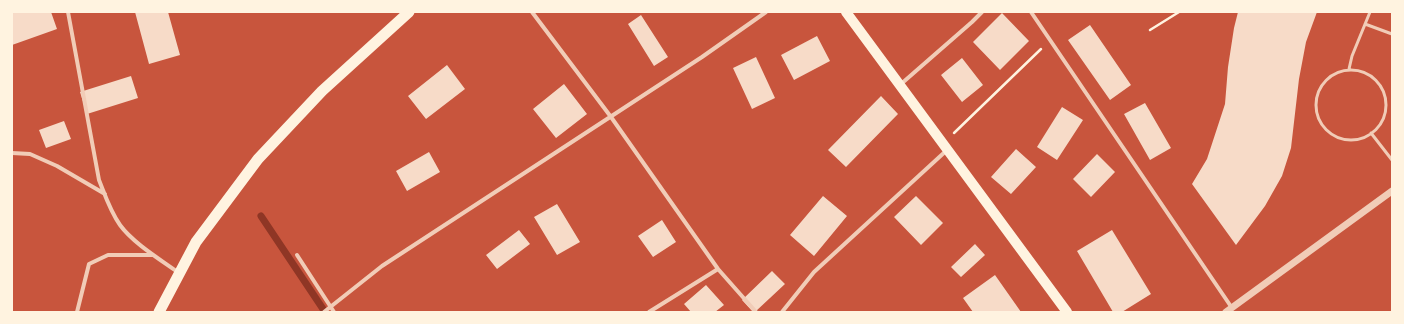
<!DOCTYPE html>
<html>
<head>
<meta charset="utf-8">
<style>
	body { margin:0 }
	#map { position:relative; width:1404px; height:324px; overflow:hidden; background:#c8553d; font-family:Literata,serif }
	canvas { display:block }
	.frame { position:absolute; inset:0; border:13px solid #fff3e0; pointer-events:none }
</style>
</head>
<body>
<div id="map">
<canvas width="1404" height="324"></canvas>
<div class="frame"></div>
</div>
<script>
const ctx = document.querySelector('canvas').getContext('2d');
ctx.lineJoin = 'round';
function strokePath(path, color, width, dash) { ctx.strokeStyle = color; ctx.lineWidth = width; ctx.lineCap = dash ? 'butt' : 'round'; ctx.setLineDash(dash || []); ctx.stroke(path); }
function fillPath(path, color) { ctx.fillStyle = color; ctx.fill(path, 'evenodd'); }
strokePath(new Path2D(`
	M 261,216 L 325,312`), '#8f3625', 7);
fillPath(new Path2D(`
	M 12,12 L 51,12 L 57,29 L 12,45 Z
	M 135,12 L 168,12 L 180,55 L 149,64 Z
	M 1238,12 L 1317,12 L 1306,42 L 1299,79 L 1291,148 L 1282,176 L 1265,206 L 1236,245 L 1192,184 L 1207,159 L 1225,104 L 1228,67 L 1234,28 Z
	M 1002,13 L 1029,41 L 1000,70 L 973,42 Z
	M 641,15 L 668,57 L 654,66 L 628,24 Z
	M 1090,25 L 1131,85 L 1110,100 L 1068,40 Z
	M 817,36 L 830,61 L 794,80 L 781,55 Z
	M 756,57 L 775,98 L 752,109 L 733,68 Z
	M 962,58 L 983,85 L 962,102 L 941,75 Z
	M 447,65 L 465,89 L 426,119 L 408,96 Z
	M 131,76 L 138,98 L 87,114 L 80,92 Z
	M 564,84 L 587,114 L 556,138 L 533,109 Z
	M 881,96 L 898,114 L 846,167 L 828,150 Z
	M 1145,103 L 1171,148 L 1150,160 L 1124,114 Z
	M 1062,107 L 1083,120 L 1057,160 L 1037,147 Z
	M 64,121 L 71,139 L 46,148 L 39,130 Z
	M 1016,149 L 1036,167 L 1011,194 L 991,177 Z
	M 429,152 L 440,172 L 407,191 L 396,171 Z
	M 1097,154 L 1115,172 L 1091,197 L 1073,179 Z
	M 823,196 L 847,216 L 814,256 L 790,235 Z
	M 916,196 L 943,223 L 921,245 L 894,217 Z
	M 557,204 L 580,242 L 557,255 L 534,217 Z
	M 662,220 L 676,242 L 653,257 L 638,236 Z
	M 519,230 L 530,244 L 497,269 L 486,255 Z
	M 1112,230 L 1151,294 L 1122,312 L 1113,312 L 1077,251 Z
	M 975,244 L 985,255 L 961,277 L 951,267 Z
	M 772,271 L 785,284 L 755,312 L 753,312 L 742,300 Z
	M 995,275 L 1021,312 L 973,312 L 963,298 Z
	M 706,285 L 724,305 L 715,312 L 691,312 L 684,304 Z`), '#f7dbc8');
strokePath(new Path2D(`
	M 1150,30 L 1179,12
	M 954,133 L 1041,49`), '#fff3e0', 2.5);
strokePath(new Path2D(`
	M 1365,24 L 1392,34
	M 1349,69 L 1352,56 L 1370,12
	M1316 105a35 35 0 1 1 70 0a35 35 0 1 1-70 0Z
	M 1371,133 L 1392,160`), '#f1ccb7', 3);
strokePath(new Path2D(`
	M 68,12 L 99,180 C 105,195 110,211 120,225 C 133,243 161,260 179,273
	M 532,12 L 611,117 L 718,269 L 756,312
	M 1031,12 L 1232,308
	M 901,84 L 972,22 L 982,12
	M 12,153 L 30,154 L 57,166 L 105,194
	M 297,255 L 334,312
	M 77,312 L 89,264 L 108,255 L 153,255
	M 324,312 L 382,266 L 702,57 L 766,12
	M 649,312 L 718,269
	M 782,312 L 814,272 L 947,150`), '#f1ccb7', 4);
strokePath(new Path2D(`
	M 1226,312 L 1392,191`), '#f1ccb7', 7);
strokePath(new Path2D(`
	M 846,12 L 1067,312`), '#fff3e0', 10);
strokePath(new Path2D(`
	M 159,312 L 196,242 L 258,159 L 322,91 L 409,12`), '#fff3e0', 11);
</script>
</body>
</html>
